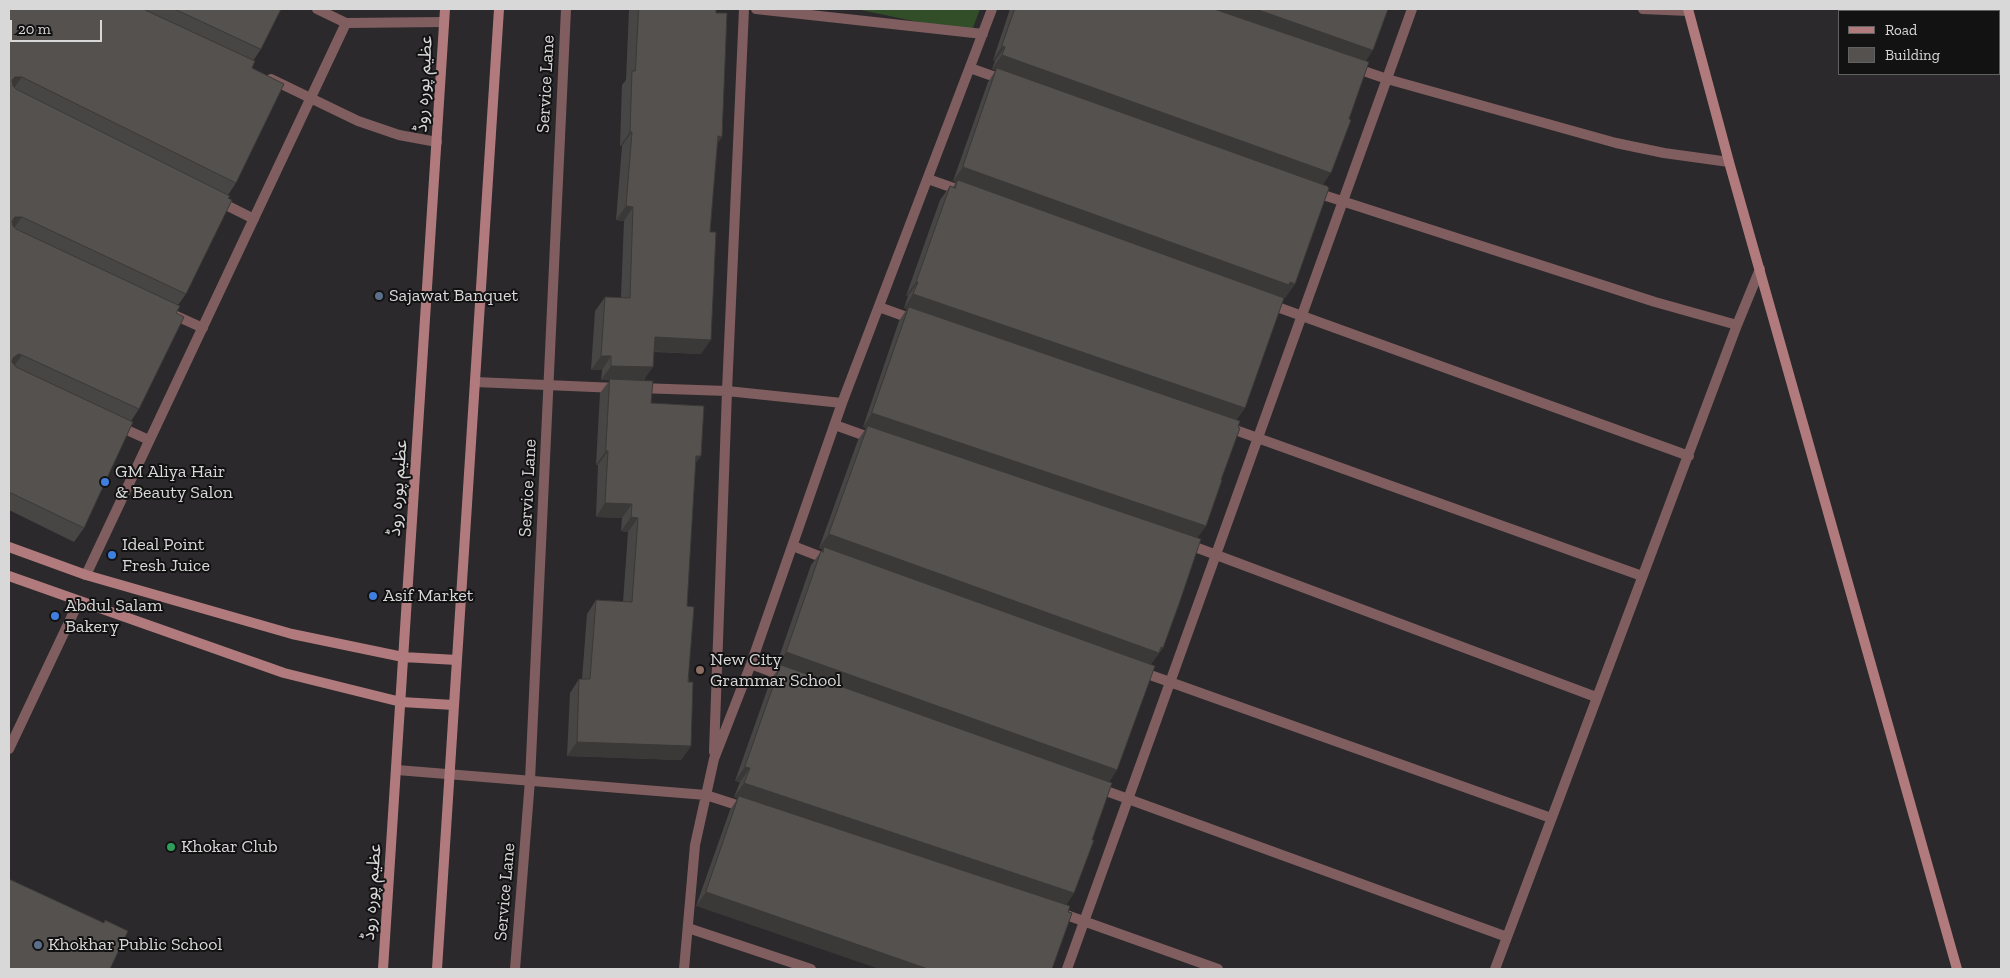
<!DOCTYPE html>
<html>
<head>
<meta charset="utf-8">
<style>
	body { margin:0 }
	#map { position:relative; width:2010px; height:978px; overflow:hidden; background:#2b292b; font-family:"Zilla Slab",serif }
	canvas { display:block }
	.frame { position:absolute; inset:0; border:10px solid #d9d8d9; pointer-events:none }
	.legend { position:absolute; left:1838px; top:10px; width:162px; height:65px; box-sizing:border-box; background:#131213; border:1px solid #626162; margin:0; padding:6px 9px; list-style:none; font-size:15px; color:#d9d8d9 }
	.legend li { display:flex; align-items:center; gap:10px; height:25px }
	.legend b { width:25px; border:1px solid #626162 }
	.scale { position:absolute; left:10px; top:20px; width:92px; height:22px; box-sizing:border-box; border:2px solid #d9d8d9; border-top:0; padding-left:6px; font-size:15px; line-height:18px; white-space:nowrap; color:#d9d8d9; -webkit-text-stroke:4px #131213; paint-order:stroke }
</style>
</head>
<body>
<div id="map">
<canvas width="2010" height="978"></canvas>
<div class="frame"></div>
<ul class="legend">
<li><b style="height:6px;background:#b17b7e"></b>Road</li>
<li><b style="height:14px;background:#54514f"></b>Building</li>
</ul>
<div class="scale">20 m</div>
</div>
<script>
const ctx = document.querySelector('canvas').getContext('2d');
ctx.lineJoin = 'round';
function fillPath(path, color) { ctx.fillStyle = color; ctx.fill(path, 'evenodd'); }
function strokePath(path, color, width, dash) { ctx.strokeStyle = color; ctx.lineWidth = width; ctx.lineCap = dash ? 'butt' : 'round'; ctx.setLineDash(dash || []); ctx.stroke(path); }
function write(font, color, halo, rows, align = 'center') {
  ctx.font = font + ' "Zilla Slab","Noto Sans Arabic",serif'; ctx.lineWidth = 4; ctx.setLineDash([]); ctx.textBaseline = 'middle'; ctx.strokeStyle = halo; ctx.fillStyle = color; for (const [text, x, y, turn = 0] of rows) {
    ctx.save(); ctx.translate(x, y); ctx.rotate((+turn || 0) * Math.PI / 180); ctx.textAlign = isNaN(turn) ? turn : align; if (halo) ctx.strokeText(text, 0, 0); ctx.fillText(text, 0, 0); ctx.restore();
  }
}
fillPath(new Path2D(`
	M 856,9 L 980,9 L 971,33 Z`), '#314e28');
strokePath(new Path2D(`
	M 515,969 L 530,780 L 566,9`), '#805e60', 10);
strokePath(new Path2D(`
	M 317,9 L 346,23
	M 756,9 L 983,34
	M 1643,9 L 1688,11
	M 1352,67 L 1387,79 L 1616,143 L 1664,153 L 1729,162
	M 970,68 L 1004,80
	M 271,79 L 358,121 L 399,135 L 437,142
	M 928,179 L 962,191
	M 1314,192 L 1655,302 L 1737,325
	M 218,201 L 254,219
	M 1269,304 L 1689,456
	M 879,307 L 915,320
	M 172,314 L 203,328
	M 475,382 L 617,388
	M 639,388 L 727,391 L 842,403
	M 835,425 L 874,439
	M 118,426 L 149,440
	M 1227,427 L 1642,576
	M 1187,544 L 1596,697
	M 793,546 L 829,560
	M 86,575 L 346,23 L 444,22
	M 751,664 L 788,678
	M 1139,671 L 1551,818
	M 9,749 L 79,601
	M 714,752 L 727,391 L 744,9
	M 397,770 L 706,795 L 746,808
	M 1098,788 L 1507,937
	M 1058,912 L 1218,969
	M 688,928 L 811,969
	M 684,969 L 695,845 L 714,759 L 751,664 L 842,403 L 992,9
	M 1067,969 L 1412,9
	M 1495,969 L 1737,325 L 1760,269`), '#805e60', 10);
strokePath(new Path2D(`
	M 1688,9 L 1729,162 L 1957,969
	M 9,547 L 86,575 L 292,634 L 403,657 L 457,660
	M 9,576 L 284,673 L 401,702 L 454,705
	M 383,969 L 445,9
	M 437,969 L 499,9`), '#b17b7e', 10);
fillPath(new Path2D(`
	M 9,9 L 281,9 L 261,49 L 253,61 L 236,183 L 228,195 L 186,294 L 178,305 L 176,313 L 139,409 L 131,421 L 84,528 L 74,542 L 9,510 Z
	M 629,9 L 716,9 L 722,137 L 717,144 L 710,232 L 701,354 L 654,352 L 644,381 L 651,403 L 695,464 L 687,606 L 691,746 L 681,760 L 567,756 L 570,693 L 579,679 L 582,679 L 587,614 L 596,600 L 623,602 L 628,532 L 621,531 L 622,518 L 596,517 L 598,465 L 596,465 L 600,393 L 610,380 L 601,380 L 602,370 L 591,370 L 595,311 L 605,297 L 621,297 L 624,221 L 616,220 L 622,146 L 620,146 L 622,85 L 626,80 Z
	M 1010,9 L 1388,9 L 1373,50 L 1365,61 L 1323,185 L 1295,284 L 1285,298 L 1281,297 L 1245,408 L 1237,419 L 1221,480 L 1206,526 L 1197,537 L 1163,648 L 1151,664 L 1117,770 L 1109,782 L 1074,893 L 1066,905 L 696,906 L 730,810 L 738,798 L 734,797 L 740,782 L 735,781 L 771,679 L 780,667 L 776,666 L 811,565 L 823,549 L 819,548 L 858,440 L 866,428 L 863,427 L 899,321 L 907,309 L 904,308 L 908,296 L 906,296 L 940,200 L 950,186 L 953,187 L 956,182 L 953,181 L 988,82 L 996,70 L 992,69 L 995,61 L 993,60 Z`), '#484644');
fillPath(new Path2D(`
	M 1206,9 L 1256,9 L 1373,50 L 1364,64 Z
	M 1002,46 L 1005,47 L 995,61 L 993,60 Z
	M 1002,55 L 1331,173 L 1321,187 L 997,68 L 996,70 L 992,69 Z
	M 15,77 L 22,77 L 12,91 L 9,86 Z
	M 630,132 L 632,132 L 622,146 L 620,146 Z
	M 718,136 L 722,137 L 713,151 Z
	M 963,167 L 1290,282 L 1295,284 L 1285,298 L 1281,297 L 1279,299 L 958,180 L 956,182 L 953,181 Z
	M 626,206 L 633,207 L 624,221 L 616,220 Z
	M 15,217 L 22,217 L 12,231 L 9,226 Z
	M 916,282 L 918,282 L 908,296 L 906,296 Z
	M 913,294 L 1245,408 L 1235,422 L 909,307 L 907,309 L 904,308 Z
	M 655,337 L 711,340 L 701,354 L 645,351 Z
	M 18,354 L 22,355 L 12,369 L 9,368 L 13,358 Z
	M 601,356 L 611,356 L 602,370 L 591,370 Z
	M 611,366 L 653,367 L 643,381 L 601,380 Z
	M 872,413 L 1206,526 L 1196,540 L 868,426 L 866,428 L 863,427 Z
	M 606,451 L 608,451 L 598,465 L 596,465 Z
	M 696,456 L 701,456 L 691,470 Z
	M 605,503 L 632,504 L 622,518 L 596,517 Z
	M 631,517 L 638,518 L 628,532 L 621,531 Z
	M 829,534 L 1161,647 L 1163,648 L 1149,667 L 824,547 L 823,549 L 819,548 Z
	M 786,652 L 1117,770 L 1107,784 L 781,665 L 780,667 L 776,666 Z
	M 577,742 L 691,746 L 681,760 L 567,756 Z
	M 745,767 L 750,768 L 740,782 L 735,781 Z
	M 744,783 L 1074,893 L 1065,907 L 739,796 L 738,798 L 734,797 Z
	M 706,892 L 928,969 L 879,969 L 696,906 Z`), '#3b3937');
const building = new Path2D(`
	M 9,9 L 143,9 L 255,61 L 252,68 L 284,84 L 236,183 L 22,77 L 15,77 L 12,80 L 13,86 L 16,89 L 230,196 L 228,198 L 232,200 L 186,294 L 22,217 L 15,217 L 12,221 L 13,226 L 16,229 L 180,306 L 176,313 L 184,317 L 139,409 L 22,355 L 18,354 L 13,358 L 12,362 L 16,367 L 133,422 L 84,528 L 9,492 Z
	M 175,9 L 281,9 L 261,49 Z
	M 639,9 L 716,9 L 716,13 L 727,13 L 722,137 L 718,136 L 710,232 L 716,232 L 711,340 L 655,337 L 653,367 L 611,366 L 611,356 L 601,356 L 605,297 L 630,298 L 633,207 L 626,206 L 632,132 L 630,132 L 632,71 L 635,71 Z
	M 1015,9 L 1214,9 L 1369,62 L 1349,119 L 1351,120 L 1331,173 L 1002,55 L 1005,47 L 1002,46 Z
	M 1256,9 L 1388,9 L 1373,50 Z
	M 997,68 L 1327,186 L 1329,188 L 1295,284 L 1290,282 L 1289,285 L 963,167 Z
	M 958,180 L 1284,298 L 1245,408 L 913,294 L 918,282 L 916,282 L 950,186 L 955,188 Z
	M 909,307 L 1240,421 L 1238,427 L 1240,428 L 1221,480 L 1222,480 L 1206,526 L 872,413 Z
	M 610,379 L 653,381 L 651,403 L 704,406 L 701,456 L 696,456 L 687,606 L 694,607 L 688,682 L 693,682 L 691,746 L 577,742 L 579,679 L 590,679 L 596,600 L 632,602 L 638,518 L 631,517 L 632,504 L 605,503 L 608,451 L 606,451 Z
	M 868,426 L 1201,539 L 1179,604 L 1163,648 L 1161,647 L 1159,653 L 829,534 Z
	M 824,547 L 1155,666 L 1117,770 L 786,652 L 821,551 L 823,552 Z
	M 781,665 L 1112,783 L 1092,840 L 1094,840 L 1074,893 L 744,783 L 750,768 L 745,767 Z
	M 739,796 L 1070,906 L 1068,912 L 1072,913 L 1052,969 L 928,969 L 706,892 Z
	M 9,879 L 104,923 L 105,920 L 128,931 L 110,969 L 9,969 Z`);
fillPath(building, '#54514f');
strokePath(building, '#3b3937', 1);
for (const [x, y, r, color] of [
	[379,296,5,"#5c6f8a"],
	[105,482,5,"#3f7fe0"],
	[112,555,5,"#3f7fe0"],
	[373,596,5,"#3f7fe0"],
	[55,616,5,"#3f7fe0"],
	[700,670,5,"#8d6e63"],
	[171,847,5,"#2e9e5b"],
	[38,945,5,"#5c6f8a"]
]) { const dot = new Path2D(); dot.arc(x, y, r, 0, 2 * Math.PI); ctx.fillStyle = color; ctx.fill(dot); strokePath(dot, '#131213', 2); }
write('18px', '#d9d8d9', '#131213', [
	["عظیم پورہ روڈ",424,84,-87],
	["Service Lane",546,84,-87],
	["عظیم پورہ روڈ",398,488,-86],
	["Service Lane",528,488,-87],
	["عظیم پورہ روڈ",372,892,-86],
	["Service Lane",505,892,-85]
]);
write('18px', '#d9d8d9', '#131213', [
	["Sajawat Banquet",389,296],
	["GM Aliya Hair",115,472],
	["& Beauty Salon",115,493],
	["Ideal Point",122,545],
	["Fresh Juice",122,566],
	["Asif Market",383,596],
	["Abdul Salam",65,606],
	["Bakery",65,627],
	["New City",710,660],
	["Grammar School",710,681],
	["Khokar Club",181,847],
	["Khokhar Public School",48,945]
], 'left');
</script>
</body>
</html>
